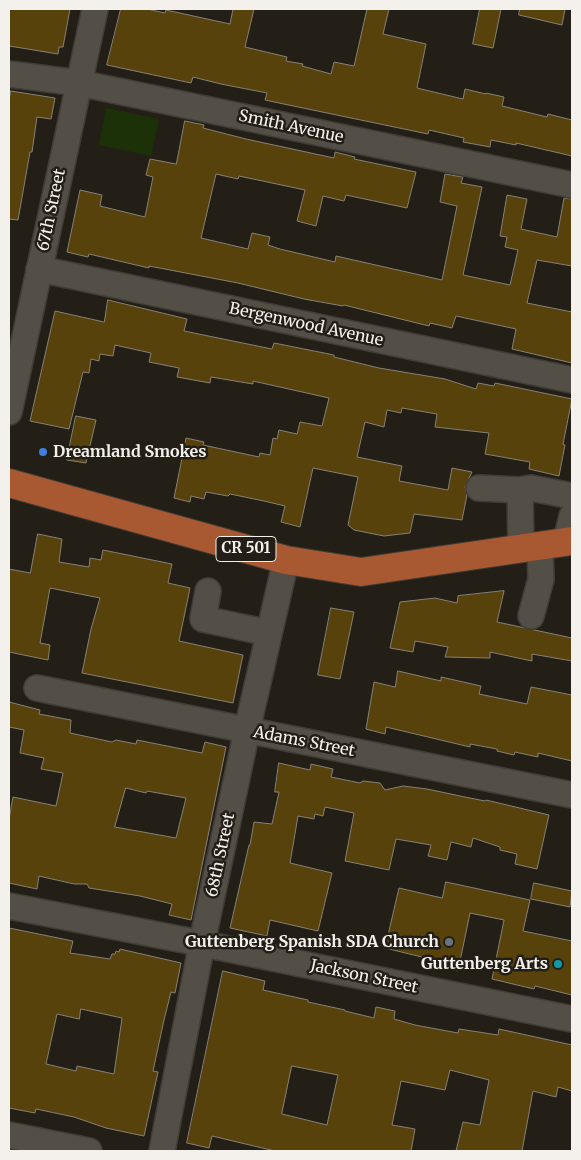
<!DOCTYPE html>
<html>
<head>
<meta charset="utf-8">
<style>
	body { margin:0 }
	#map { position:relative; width:581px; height:1160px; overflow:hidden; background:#231f17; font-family:Merriweather,serif }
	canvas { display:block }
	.frame { position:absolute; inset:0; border:10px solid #f4f1ec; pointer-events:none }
</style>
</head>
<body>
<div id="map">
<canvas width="581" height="1160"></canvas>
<div class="frame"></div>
</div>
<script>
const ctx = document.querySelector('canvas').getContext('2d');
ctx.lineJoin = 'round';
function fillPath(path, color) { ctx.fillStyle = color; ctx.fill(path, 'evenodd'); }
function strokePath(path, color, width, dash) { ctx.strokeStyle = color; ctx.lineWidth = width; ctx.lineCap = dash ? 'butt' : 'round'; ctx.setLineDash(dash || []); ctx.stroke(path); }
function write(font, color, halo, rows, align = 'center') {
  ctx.font = font + ' Merriweather,serif'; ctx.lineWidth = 5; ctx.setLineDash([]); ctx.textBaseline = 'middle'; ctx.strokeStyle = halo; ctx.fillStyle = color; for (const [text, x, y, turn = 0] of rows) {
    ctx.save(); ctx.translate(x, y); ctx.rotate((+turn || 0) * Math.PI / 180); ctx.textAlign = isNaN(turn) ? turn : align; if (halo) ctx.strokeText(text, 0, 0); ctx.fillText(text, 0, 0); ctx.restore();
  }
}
fillPath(new Path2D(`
	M 106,108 L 159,119 L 151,156 L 99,145 Z`), '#1c3108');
const building = new Path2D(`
	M 9,9 L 70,9 L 63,47 L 59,47 L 58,54 L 9,46 Z
	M 121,9 L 147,9 L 165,13 L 166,10 L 230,24 L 233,9 L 254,9 L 245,47 L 287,57 L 286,61 L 303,64 L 302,66 L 331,74 L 334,62 L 354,66 L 367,9 L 389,9 L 383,34 L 426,44 L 417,88 L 463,99 L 465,89 L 486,94 L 486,93 L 504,97 L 502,106 L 547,117 L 548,114 L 572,120 L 572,156 L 516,143 L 516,145 L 491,140 L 490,147 L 463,142 L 464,138 L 429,130 L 428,134 L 279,103 L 265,100 L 267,93 L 221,84 L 193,77 L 191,83 L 107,65 Z
	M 480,9 L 501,9 L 493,48 L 473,44 Z
	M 520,9 L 565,9 L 562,25 L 519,15 Z
	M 11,91 L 55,98 L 51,119 L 37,117 L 32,152 L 30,152 L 18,220 L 9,219 L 9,101 Z
	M 185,121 L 204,125 L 203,128 L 246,139 L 334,158 L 335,152 L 355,157 L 354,159 L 416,172 L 407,208 L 346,195 L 344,201 L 323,196 L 316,226 L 297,221 L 305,190 L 239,176 L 238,179 L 216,174 L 201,238 L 248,249 L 252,233 L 270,237 L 268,245 L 280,249 L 335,262 L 336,256 L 442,280 L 457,206 L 440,202 L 445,174 L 463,177 L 461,183 L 482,187 L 463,275 L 510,285 L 518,250 L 505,247 L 507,237 L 500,236 L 507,195 L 527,199 L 521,229 L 557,237 L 564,198 L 572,199 L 572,266 L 537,260 L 527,303 L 572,312 L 572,363 L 512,349 L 516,329 L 456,316 L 452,328 L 430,323 L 429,326 L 344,305 L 343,306 L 304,299 L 238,283 L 149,266 L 149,268 L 89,254 L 88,257 L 67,252 L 80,190 L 102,195 L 100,206 L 145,217 L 153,177 L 146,175 L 150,159 L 176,164 Z
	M 108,300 L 187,319 L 184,331 L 272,349 L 274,343 L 334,355 L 334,357 L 379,368 L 445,379 L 476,389 L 478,383 L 494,386 L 495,383 L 572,399 L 563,444 L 565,445 L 559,476 L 529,469 L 530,462 L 485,454 L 489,433 L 435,427 L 437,414 L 402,408 L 401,413 L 387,410 L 384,427 L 365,422 L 357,457 L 402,466 L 399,481 L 448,490 L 452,468 L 472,472 L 465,487 L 467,495 L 462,520 L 414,514 L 410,533 L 384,536 L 354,530 L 348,525 L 358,477 L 313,468 L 300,527 L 281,522 L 285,506 L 264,501 L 230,494 L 228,496 L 206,492 L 204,499 L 191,496 L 190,502 L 174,498 L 186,438 L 204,442 L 203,445 L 259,457 L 260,453 L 270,455 L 273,438 L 277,439 L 279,430 L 297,434 L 300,422 L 322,426 L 329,398 L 253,381 L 253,384 L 211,377 L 210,383 L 177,377 L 179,368 L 149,362 L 151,353 L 115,345 L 113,356 L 100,354 L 99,361 L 91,359 L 89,373 L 83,372 L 69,429 L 30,421 L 55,311 L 104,322 Z
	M 76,416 L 96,420 L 86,463 L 67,460 Z
	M 38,534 L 62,539 L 59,562 L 89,567 L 90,558 L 101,560 L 103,550 L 172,564 L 168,583 L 190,588 L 179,641 L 243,655 L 233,703 L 82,673 L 91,629 L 100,598 L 50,588 L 40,643 L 50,645 L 48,660 L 9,652 L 9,569 L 30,573 Z
	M 504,591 L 497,622 L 572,638 L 572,661 L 532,654 L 532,661 L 490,652 L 490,658 L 445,657 L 448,647 L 415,641 L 413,652 L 390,648 L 400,602 L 435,598 L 457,603 L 458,596 Z
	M 331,608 L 354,612 L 340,679 L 318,675 Z
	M 398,671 L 441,681 L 441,677 L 481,686 L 479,694 L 527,704 L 531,687 L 572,695 L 572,761 L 538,753 L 538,757 L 515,752 L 514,755 L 497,751 L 497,749 L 470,744 L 470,747 L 386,727 L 385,734 L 366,729 L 374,682 L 395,687 Z
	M 9,702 L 40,710 L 39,714 L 71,720 L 70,733 L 112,742 L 116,740 L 136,744 L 137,740 L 202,753 L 205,742 L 226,747 L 191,920 L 169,915 L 172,904 L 140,896 L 89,888 L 87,884 L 74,884 L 39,876 L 37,889 L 9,883 L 9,819 L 13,797 L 56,806 L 63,773 L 41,769 L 44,758 L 20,753 L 24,730 L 9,727 ZM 126,788 L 146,793 L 147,791 L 186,798 L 176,838 L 115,827 Z
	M 279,763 L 310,770 L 311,764 L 333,769 L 331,777 L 360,783 L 363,781 L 380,783 L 385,790 L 403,786 L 427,789 L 465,797 L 485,801 L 486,800 L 549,815 L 537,869 L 515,864 L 517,854 L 500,850 L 500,847 L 473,838 L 471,847 L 451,842 L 447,860 L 428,856 L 431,845 L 396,839 L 389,870 L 345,861 L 354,813 L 325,807 L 323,816 L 315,814 L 314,819 L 298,816 L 290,863 L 332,873 L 318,931 L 270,920 L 267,936 L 230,928 L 249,845 L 250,845 L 254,822 L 272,824 L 279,792 L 275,792 Z
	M 446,882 L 530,900 L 523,931 L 572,941 L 572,995 L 535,986 L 534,989 L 492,979 L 504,920 L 470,913 L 458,971 L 429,964 L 430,959 L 385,948 L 399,888 L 442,898 Z
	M 534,883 L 572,891 L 570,907 L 531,899 Z
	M 9,928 L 73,941 L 70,953 L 110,959 L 112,954 L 115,954 L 116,951 L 119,952 L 120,949 L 181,963 L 175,993 L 171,992 L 164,1020 L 153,1071 L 158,1072 L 144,1136 L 106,1128 L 74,1117 L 36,1109 L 35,1113 L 9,1108 ZM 81,1009 L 122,1018 L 114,1074 L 77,1066 L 76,1071 L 46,1064 L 57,1014 L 79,1019 Z
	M 223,971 L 265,981 L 263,990 L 308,1000 L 308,1002 L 345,1010 L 345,1011 L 374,1018 L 376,1007 L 395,1011 L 394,1019 L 415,1025 L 458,1033 L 459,1029 L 498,1035 L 499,1029 L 572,1045 L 572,1091 L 558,1087 L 556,1097 L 533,1091 L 522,1151 L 456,1151 L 463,1122 L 480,1125 L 489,1080 L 450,1070 L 445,1090 L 401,1081 L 392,1125 L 415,1129 L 411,1151 L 275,1151 L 212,1136 L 209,1148 L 187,1143 ZM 292,1066 L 338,1075 L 327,1125 L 282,1114 Z`);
fillPath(building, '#58420c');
strokePath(building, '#868177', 1);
const minor = new Path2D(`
	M 9,74 L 79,83 L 572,185
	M 39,269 L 572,380
	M 9,412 L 95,9
	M 479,488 L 520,490 L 521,548
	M 520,490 L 531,488 L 572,496
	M 566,542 L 572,516
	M 208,591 L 203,619 L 269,633
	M 531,616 L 541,579 L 540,546
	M 37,688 L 572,795
	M 9,906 L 184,940 L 572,1019
	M 9,1135 L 89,1151
	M 162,1151 L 202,943 L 247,730 L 286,560`);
const major = new Path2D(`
	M 9,483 L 286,560 L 361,572 L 572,541`);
strokePath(minor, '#403c37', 28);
strokePath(major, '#403c37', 30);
strokePath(minor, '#544f46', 25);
strokePath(major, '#a85931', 28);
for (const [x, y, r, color] of [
	[43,452,5,"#3f7fe0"],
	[449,942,5,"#6b7280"],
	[558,964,5,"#0f9aa8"]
]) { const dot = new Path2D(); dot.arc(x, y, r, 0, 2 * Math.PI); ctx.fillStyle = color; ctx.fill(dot); strokePath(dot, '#231f17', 2); }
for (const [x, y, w] of [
	[246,549,60]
]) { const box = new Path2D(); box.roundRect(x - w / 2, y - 12.5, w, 25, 4); ctx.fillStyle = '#231f17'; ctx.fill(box); strokePath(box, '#f4f1ec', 1); }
write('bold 15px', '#f4f1ec', null, [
	["CR 501",246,549]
]);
write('16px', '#f4f1ec', '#231f17', [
	["Smith Avenue",291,127,12],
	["67th Street",52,210,-78],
	["Bergenwood Avenue",306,325,12],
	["Adams Street",304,742,11],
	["68th Street",221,855,-78],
	["Jackson Street",364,977,12]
]);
write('bold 16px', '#f4f1ec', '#231f17', [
	["Dreamland Smokes",53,452,"left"],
	["Guttenberg Spanish SDA Church",439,942],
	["Guttenberg Arts",548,964]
], 'right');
</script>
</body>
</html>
